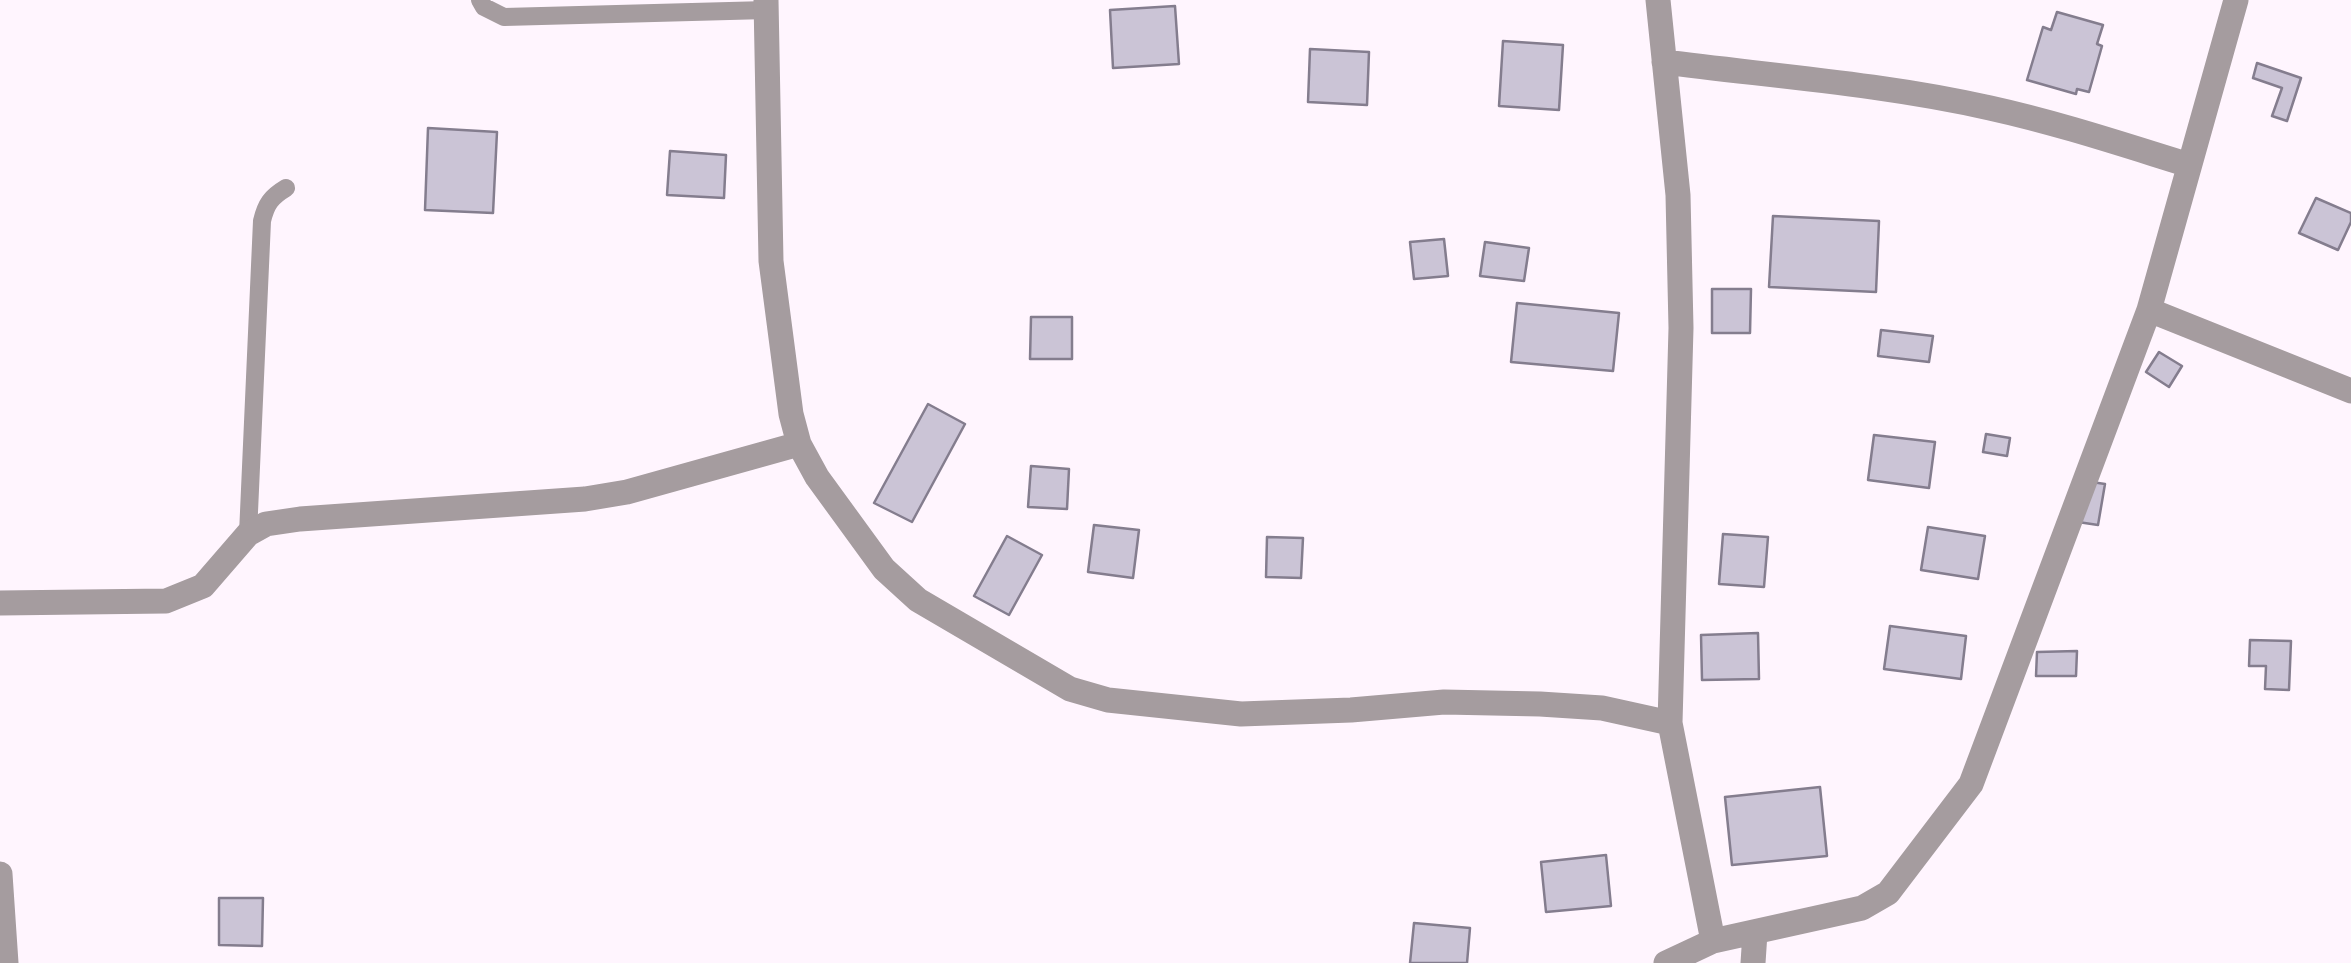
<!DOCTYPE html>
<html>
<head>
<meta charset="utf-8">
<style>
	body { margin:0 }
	canvas { display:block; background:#fff5fe }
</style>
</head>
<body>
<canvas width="2351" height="963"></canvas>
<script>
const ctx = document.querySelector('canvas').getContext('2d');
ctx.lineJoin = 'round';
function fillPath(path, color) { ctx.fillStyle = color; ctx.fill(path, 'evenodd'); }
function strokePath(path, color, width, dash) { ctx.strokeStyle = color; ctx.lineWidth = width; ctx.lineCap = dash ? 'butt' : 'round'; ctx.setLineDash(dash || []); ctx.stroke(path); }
const building = new Path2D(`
	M 1175,6 L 1179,64 L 1113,68 L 1110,10 Z
	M 2057,12 L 2103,25 L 2097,44 L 2102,46 L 2089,92 L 2077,89 L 2076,94 L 2027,80 L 2043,27 L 2051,30 Z
	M 1503,41 L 1563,45 L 1559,110 L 1499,106 Z
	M 1310,49 L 1369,52 L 1367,105 L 1308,102 Z
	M 2257,63 L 2301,78 L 2287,121 L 2272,116 L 2282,88 L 2253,78 Z
	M 428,128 L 497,132 L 493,213 L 425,210 Z
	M 670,151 L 726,155 L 724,198 L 667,195 Z
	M 2316,198 L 2351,213 L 2351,222 L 2338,250 L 2299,233 Z
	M 1773,216 L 1879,221 L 1876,292 L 1769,287 Z
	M 1444,239 L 1448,276 L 1414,279 L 1410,242 Z
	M 1485,242 L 1529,248 L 1524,281 L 1480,276 Z
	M 1712,289 L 1751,289 L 1750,333 L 1712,333 Z
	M 1517,303 L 1619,313 L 1613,371 L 1511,362 Z
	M 1031,317 L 1072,317 L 1072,359 L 1030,359 Z
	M 1881,330 L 1933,336 L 1929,362 L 1878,356 Z
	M 2159,352 L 2182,366 L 2169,387 L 2146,372 Z
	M 928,404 L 965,424 L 912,522 L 874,503 Z
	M 1986,434 L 2010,438 L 2007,456 L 1983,452 Z
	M 1874,435 L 1935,442 L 1929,488 L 1868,480 Z
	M 1031,466 L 1069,469 L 1067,509 L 1028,507 Z
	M 2085,481 L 2105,484 L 2098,525 L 2078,522 Z
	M 1094,525 L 1139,530 L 1133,578 L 1088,572 Z
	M 1928,527 L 1985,536 L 1978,579 L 1921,570 Z
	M 1723,534 L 1768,537 L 1764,587 L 1719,584 Z
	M 1007,536 L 1042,555 L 1009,615 L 974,596 Z
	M 1267,537 L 1303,538 L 1301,578 L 1266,577 Z
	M 1890,626 L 1966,636 L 1961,679 L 1884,669 Z
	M 1758,633 L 1759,679 L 1702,680 L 1701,635 Z
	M 2250,640 L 2291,641 L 2289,690 L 2265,689 L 2266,666 L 2249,666 Z
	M 2077,651 L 2076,676 L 2036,676 L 2037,652 Z
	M 1820,787 L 1827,856 L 1732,865 L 1725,797 Z
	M 1606,855 L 1611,906 L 1546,912 L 1541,862 Z
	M 219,898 L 263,898 L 262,946 L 219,945 Z
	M 1414,923 L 1470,928 L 1467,963 L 1410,963 Z`);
fillPath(building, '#cbc4d6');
strokePath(building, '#847d8e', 2.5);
strokePath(new Path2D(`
	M 480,0 L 484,7 L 504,17 L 767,10
	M 248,534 L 262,221 C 266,204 271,197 286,188`), '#a59c9f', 18);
strokePath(new Path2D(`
	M 766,0 L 771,261 L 791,414 L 799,444 L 817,477 L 884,569 L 918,600 L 1070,689 L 1108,700 L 1241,714 L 1351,710 L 1444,702 L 1540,704 L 1602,708 L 1670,723
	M 1658,0 L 1678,195 L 1681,328 L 1670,723 L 1713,941
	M 1664,62 C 1773,76 1884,84 1990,108 C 2058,123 2124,145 2189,165
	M 2149,310 L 2351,391
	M 0,603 L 166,601 L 203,586 L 248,534 L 266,524 L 300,519 L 585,499 L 627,492 L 799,444
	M 0,874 L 6,963
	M 1666,963 L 1713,941 L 1862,908 L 1888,893 L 1971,784 L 2149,310 L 2236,0
	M 1753,963 L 1755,933`), '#a59c9f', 25);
</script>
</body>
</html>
